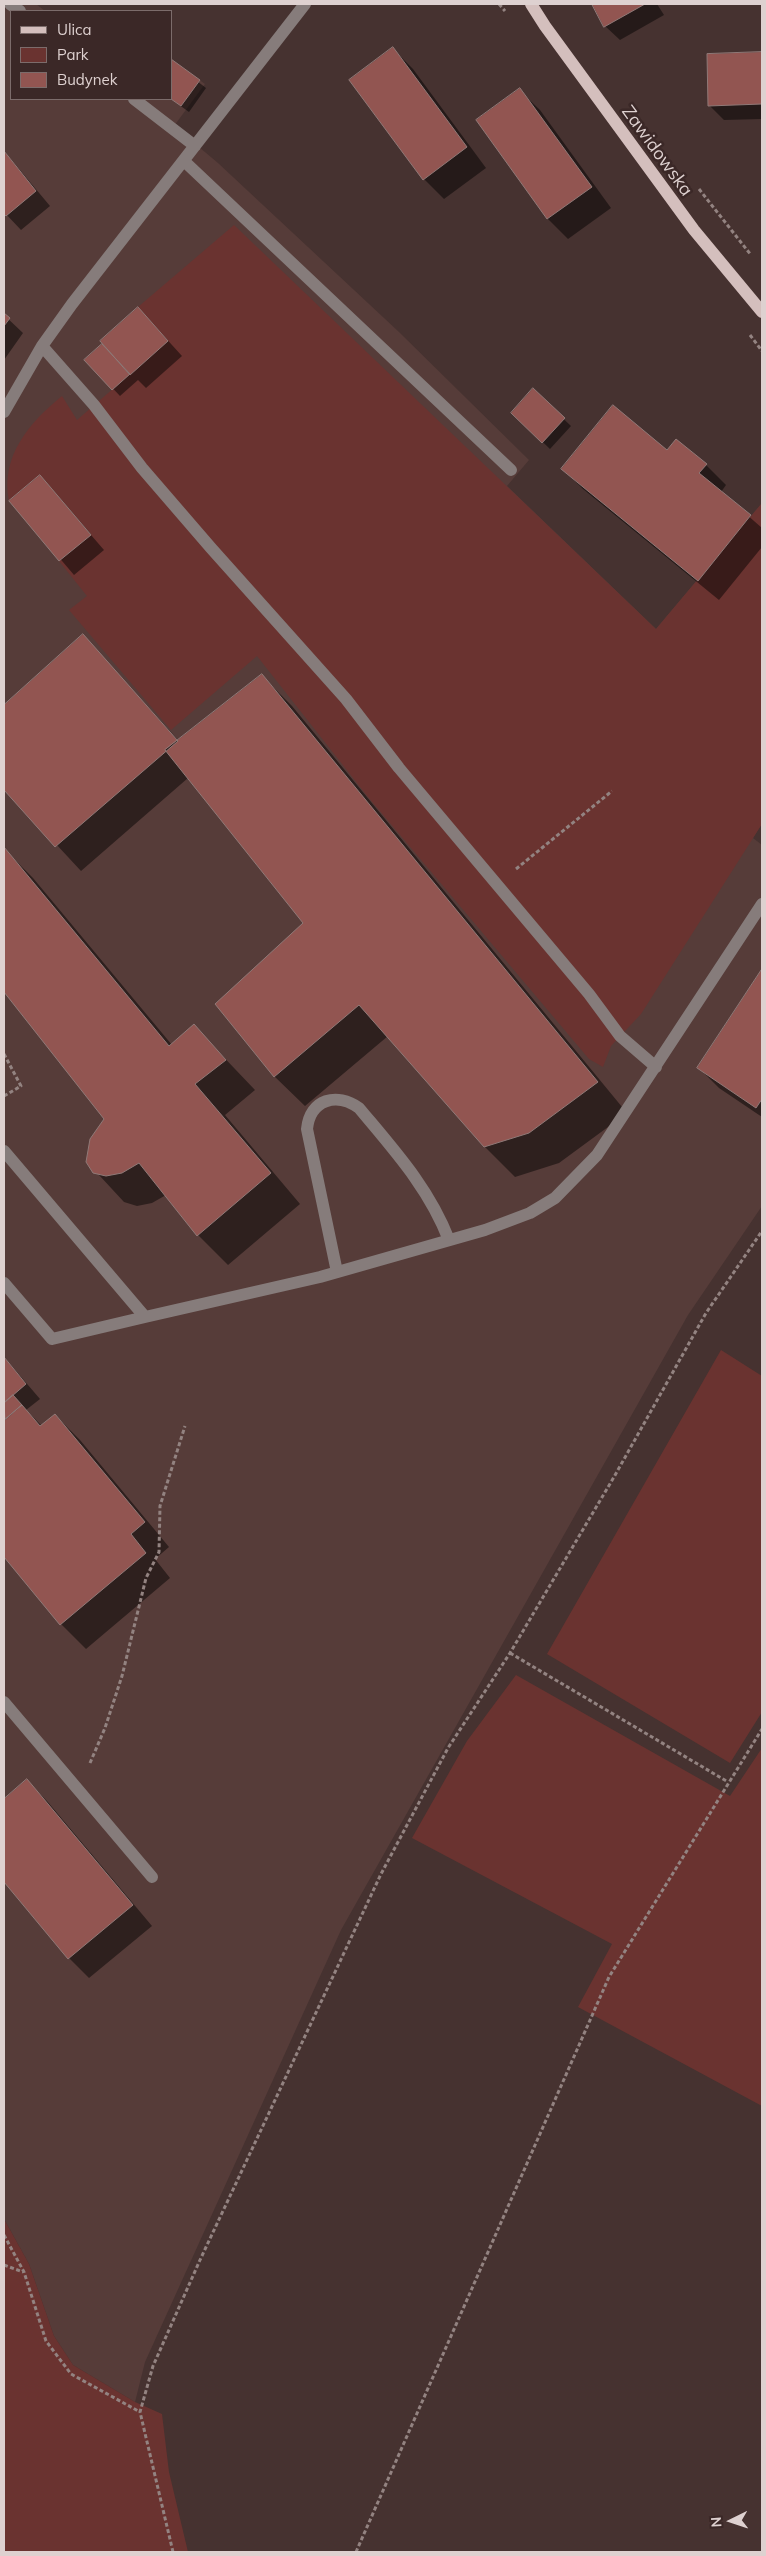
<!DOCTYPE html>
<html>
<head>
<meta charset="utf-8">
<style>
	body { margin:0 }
	#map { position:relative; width:766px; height:2556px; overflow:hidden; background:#463230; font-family:Mulish,sans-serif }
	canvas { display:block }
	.frame { position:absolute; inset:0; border:5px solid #ded1d0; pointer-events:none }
	.legend { position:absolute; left:10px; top:10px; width:162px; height:90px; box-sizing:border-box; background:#3b2827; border:1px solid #7c6c6b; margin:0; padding:6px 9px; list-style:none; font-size:15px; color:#ded1d0 }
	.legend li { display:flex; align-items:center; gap:10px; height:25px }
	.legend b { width:25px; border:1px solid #7c6c6b }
	.north { position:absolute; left:706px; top:2496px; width:50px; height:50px; -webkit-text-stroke:4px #3b2827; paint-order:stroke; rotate:266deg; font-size:14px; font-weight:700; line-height:20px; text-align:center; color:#ded1d0 }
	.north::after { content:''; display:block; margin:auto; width:18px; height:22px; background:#ded1d0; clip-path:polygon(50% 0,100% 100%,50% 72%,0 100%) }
</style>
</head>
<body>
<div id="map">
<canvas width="766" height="2556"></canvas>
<div class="frame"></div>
<ul class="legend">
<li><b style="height:6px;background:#d4bfbd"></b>Ulica</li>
<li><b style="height:14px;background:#6a3330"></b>Park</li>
<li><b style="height:14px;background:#925551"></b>Budynek</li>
</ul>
<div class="north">N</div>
</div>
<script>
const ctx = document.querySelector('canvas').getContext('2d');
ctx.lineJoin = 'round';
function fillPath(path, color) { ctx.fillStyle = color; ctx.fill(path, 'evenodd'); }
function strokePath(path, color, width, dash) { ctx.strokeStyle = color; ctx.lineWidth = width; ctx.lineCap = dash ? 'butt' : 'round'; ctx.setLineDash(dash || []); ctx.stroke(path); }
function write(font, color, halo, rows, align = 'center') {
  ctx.font = font + ' Mulish,sans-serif'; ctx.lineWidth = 5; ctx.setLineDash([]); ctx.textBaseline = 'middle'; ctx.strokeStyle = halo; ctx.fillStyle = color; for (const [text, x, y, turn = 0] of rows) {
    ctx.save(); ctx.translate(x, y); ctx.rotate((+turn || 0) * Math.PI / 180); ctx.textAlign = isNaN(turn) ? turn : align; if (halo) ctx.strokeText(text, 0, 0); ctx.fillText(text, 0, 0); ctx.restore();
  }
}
fillPath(new Path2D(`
	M 4,4 L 36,4 L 45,11 L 11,11 L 11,99 L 171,99 L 171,59 L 205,84 L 174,126 L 218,163 L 399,332 L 529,460 L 507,486 L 656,629 L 762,503 L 762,823 L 753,838 L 762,845 L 762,1206 L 688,1315 L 341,1930 L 145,2362 L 135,2402 L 73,2365 L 54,2336 L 29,2264 L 4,2219 Z`), '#563c39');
fillPath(new Path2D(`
	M 234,225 L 656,629 L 762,503 L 762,824 L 641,1014 L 611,1046 L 603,1067 L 589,1059 L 368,797 L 257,656 L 171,730 L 69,610 L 87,596 L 59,561 L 91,534 L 40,475 L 9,501 C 0,456 30,422 62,396 L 77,420 L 168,341 L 138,307 Z
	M 721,1350 L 762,1376 L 762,1712 L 730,1763 L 547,1654 Z
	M 516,1675 L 730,1796 L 762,1748 L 762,2106 L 578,2007 L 612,1944 L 412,1838 L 467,1741 Z
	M 4,2219 L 29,2264 L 54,2336 L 73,2365 L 135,2402 L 162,2414 L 169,2472 L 188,2552 L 4,2552 Z`), '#6a3330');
fillPath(new Path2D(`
	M 593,4 L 657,4 L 664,15 L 620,40 L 605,26 Z
	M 393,49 L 413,69 L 486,168 L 444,199 L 424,179 Z
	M 762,54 L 762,119 L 724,120 L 710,106 L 708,56 Z
	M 171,61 L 206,88 L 189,112 L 171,99 Z
	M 519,90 L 540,110 L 611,208 L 568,239 L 548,219 L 478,121 Z
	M 4,151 L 50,206 L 21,230 L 4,212 Z
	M 4,315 L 23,333 L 4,360 Z
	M 152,323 L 182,356 L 146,388 L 138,380 L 120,396 L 86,360 L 104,344 Z
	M 533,390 L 571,426 L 550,449 L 520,420 Z
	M 668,451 L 706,465 L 726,485 L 721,492 L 762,528 L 762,547 L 719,600 L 583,489 L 563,469 Z
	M 40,476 L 104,550 L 74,575 L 11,501 Z
	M 83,636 L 179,741 L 262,676 L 292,706 L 627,1113 L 559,1163 L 515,1177 L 485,1147 L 388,1036 L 305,1106 L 274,1076 L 305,923 L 188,778 L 81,871 L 4,788 L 4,706 Z
	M 4,849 L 33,878 L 172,1045 L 194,1026 L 255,1090 L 225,1115 L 300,1204 L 228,1265 L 198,1235 L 166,1195 L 152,1203 L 137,1206 L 124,1202 L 87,1162 L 91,1139 L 106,1119 L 4,990 Z
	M 762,972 L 762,1117 L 719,1088 L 699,1068 Z
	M 4,1357 L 40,1399 L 26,1410 L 42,1426 L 55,1415 L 80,1440 L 169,1547 L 155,1559 L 170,1578 L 86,1649 L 61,1624 L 4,1555 Z
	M 27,1781 L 47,1801 L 152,1926 L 89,1978 L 69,1958 L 4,1880 L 4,1800 Z`), '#0007');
const building = new Path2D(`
	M 592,4 L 645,4 L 604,27 Z
	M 393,47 L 467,147 L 423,180 L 349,80 Z
	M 762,52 L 762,104 L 708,106 L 707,54 Z
	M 171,59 L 200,80 L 181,106 L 171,99 Z
	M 520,88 L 592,187 L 547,219 L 476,120 Z
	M 4,151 L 36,191 L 6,216 L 4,214 Z
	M 138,307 L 168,341 L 130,375 L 100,341 Z
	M 4,313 L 10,318 L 4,326 Z
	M 102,344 L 130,374 L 112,390 L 84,360 Z
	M 533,388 L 565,418 L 542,443 L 511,413 Z
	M 613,405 L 667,450 L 676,439 L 707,464 L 699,473 L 751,515 L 698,581 L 561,469 Z
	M 40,475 L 91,535 L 59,561 L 9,501 Z
	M 83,634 L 178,741 L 55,847 L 4,790 L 4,705 Z
	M 262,674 L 598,1082 L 529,1133 L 484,1147 L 359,1005 L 274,1077 L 215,1004 L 303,923 L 165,750 Z
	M 4,847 L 169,1046 L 194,1024 L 226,1060 L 195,1084 L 271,1173 L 197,1236 L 139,1163 L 122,1173 L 106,1176 L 93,1173 L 86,1162 L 90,1139 L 104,1119 L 4,992 Z
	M 762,969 L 762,1099 L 756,1108 L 697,1068 Z
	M 4,1357 L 26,1384 L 4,1403 Z
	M 13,1395 L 22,1405 L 5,1419 L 4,1403 Z
	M 22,1405 L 40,1426 L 55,1414 L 145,1522 L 131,1534 L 146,1553 L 60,1625 L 4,1557 L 4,1421 Z
	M 27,1779 L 133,1905 L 68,1959 L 4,1882 L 4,1799 Z`);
fillPath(building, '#925551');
strokePath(building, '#907977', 1);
strokePath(new Path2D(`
	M 499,4 L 505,11
	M 699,189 L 751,255
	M 750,335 L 762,351
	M 516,869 L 612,791
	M 4,1054 L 21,1086 L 4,1096
	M 510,1653 L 728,1782
	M 90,1763 L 105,1728 L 122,1676 L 146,1578 L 159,1552 L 160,1506 L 185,1426
	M 4,2235 L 24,2272 L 46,2341 L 71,2374 L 140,2412
	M 4,2265 L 23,2272
	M 173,2552 L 140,2412 L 153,2366 L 200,2260 L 381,1874 L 448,1748 L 510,1653 L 614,1477 L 706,1313 L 762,1231
	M 356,2552 L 609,1977 L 762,1729`), '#938381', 3, [4, 2.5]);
strokePath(new Path2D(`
	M 10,4 L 20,11
	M 134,99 L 195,146
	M 184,161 L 511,470
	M 42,346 L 94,405 L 142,468 L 211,548 L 346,699 L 399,768 L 589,994 L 620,1036 L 656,1067
	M 4,412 L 42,346 L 72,304 L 305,4
	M 4,1151 L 145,1317 L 320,1277 L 485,1230 L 530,1213 L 555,1198 L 597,1155 L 762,904
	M 337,1272 L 307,1129 C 310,1099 337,1092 359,1108 C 394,1150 429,1188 449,1240
	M 4,1283 L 52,1339 L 145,1317
	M 4,1702 L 152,1877`), '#867c7b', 12);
strokePath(new Path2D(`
	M 531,4 L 545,26 L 694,230 L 762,312`), '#d4bfbd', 12);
write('18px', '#ded1d0', '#3b2827', [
	["Zawidowska",657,151,54]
]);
</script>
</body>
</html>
